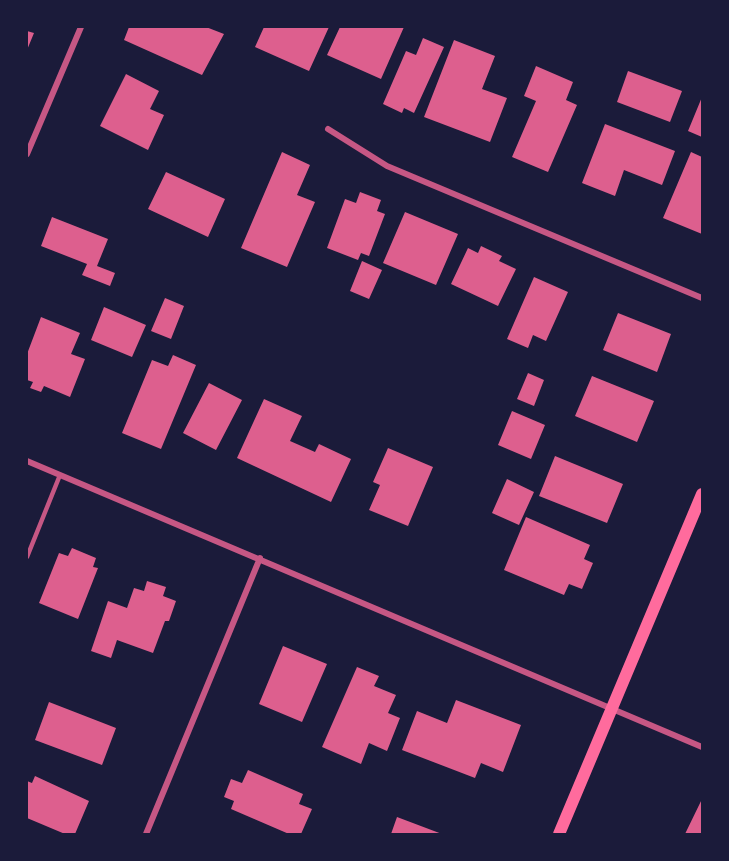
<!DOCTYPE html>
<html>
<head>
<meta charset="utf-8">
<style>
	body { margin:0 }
	#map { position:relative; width:729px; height:861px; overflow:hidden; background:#1b1b3a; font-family:Jost,sans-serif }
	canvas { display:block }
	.frame { position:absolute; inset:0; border:28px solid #1b1b3a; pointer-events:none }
</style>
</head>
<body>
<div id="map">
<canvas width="729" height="861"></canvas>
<div class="frame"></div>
</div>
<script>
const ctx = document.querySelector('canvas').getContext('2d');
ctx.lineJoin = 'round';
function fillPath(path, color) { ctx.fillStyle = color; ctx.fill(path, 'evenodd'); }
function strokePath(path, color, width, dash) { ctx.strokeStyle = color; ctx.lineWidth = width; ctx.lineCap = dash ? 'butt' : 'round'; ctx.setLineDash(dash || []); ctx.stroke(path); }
fillPath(new Path2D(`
	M 129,27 L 206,27 L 224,34 L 202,75 L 124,40 Z
	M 264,27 L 329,27 L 309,71 L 255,47 Z
	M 340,27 L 404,27 L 381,79 L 327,55 Z
	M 27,31 L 34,33 L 27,50 Z
	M 423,38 L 444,47 L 414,113 L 404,108 L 402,113 L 383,104 L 406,51 L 416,55 Z
	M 454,40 L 495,56 L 482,89 L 507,98 L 490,142 L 424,117 Z
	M 536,66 L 573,82 L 566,100 L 577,105 L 548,172 L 512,157 L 536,101 L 524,96 Z
	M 628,71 L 682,91 L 670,122 L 617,102 Z
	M 126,74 L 159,91 L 150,109 L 164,115 L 148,150 L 100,126 Z
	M 702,97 L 702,137 L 688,131 Z
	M 605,124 L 675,151 L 662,185 L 624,170 L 615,196 L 582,183 Z
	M 282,152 L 310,165 L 297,195 L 315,202 L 287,267 L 241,248 Z
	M 691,152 L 702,157 L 702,234 L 663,218 Z
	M 166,172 L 225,199 L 208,237 L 148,209 Z
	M 360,192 L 381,200 L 377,211 L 385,214 L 369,256 L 361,253 L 358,260 L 327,248 L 345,199 L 356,203 Z
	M 405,212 L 458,234 L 436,285 L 383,263 Z
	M 52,217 L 108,239 L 97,266 L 115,273 L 110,286 L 82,275 L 87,264 L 41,246 Z
	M 481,246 L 502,256 L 499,261 L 516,269 L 498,306 L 451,284 L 468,248 L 478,253 Z
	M 362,261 L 382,270 L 369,299 L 350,291 Z
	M 534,277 L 568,292 L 546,341 L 533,335 L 528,348 L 507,339 Z
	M 165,298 L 184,306 L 171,339 L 151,331 Z
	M 104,307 L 146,325 L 132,357 L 91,340 Z
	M 618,313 L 671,334 L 657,372 L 603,350 Z
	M 41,317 L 80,333 L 71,354 L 85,359 L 70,397 L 44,386 L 41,392 L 30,388 L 33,382 L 27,380 L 27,354 Z
	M 173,355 L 196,365 L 161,449 L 122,433 L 152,360 L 168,366 Z
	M 528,373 L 544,380 L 534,406 L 517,399 Z
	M 592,376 L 654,401 L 637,442 L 575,416 Z
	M 209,383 L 242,400 L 216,450 L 183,433 Z
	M 264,399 L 302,416 L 290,441 L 315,452 L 319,444 L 351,459 L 331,502 L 237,458 Z
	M 512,411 L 545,425 L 531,459 L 498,445 Z
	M 388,448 L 433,467 L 408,526 L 369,510 L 380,485 L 373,482 Z
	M 555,456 L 623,484 L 607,523 L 539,496 Z
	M 507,479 L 534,492 L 519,525 L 492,513 Z
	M 526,517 L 590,545 L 584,559 L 593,563 L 582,589 L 569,584 L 564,595 L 504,570 Z
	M 72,548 L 96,558 L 93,567 L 98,568 L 78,619 L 39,603 L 59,553 L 68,556 Z
	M 147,581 L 166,587 L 163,596 L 176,601 L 169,621 L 165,621 L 153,653 L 117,640 L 111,658 L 91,651 L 108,601 L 127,608 L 134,588 L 144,591 Z
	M 283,646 L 327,664 L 302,722 L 259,704 Z
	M 357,667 L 379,676 L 374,686 L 396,695 L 388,713 L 400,718 L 387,751 L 369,743 L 361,764 L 322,747 Z
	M 456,700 L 521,725 L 503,772 L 481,763 L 475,778 L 402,750 L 417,711 L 447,723 Z
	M 49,702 L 116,728 L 102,765 L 35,740 Z
	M 248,770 L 303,794 L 299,804 L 312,809 L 301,834 L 289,834 L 231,809 L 234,801 L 224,797 L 231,779 L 242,783 Z
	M 35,776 L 89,801 L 75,834 L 65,834 L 27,818 L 27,781 L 32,783 Z
	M 702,799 L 702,834 L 685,834 Z
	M 397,817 L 442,834 L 391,834 Z`), '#dd5f8e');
strokePath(new Path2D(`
	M 27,557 L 60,475`), '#c65784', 4.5);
strokePath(new Path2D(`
	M 328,129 L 387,166 L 702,298
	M 27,154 L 81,27
	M 27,461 L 702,747
	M 146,834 L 260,558`), '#c65784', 6);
strokePath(new Path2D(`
	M 559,834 L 702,494`), '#ff6b9d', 12);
</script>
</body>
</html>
